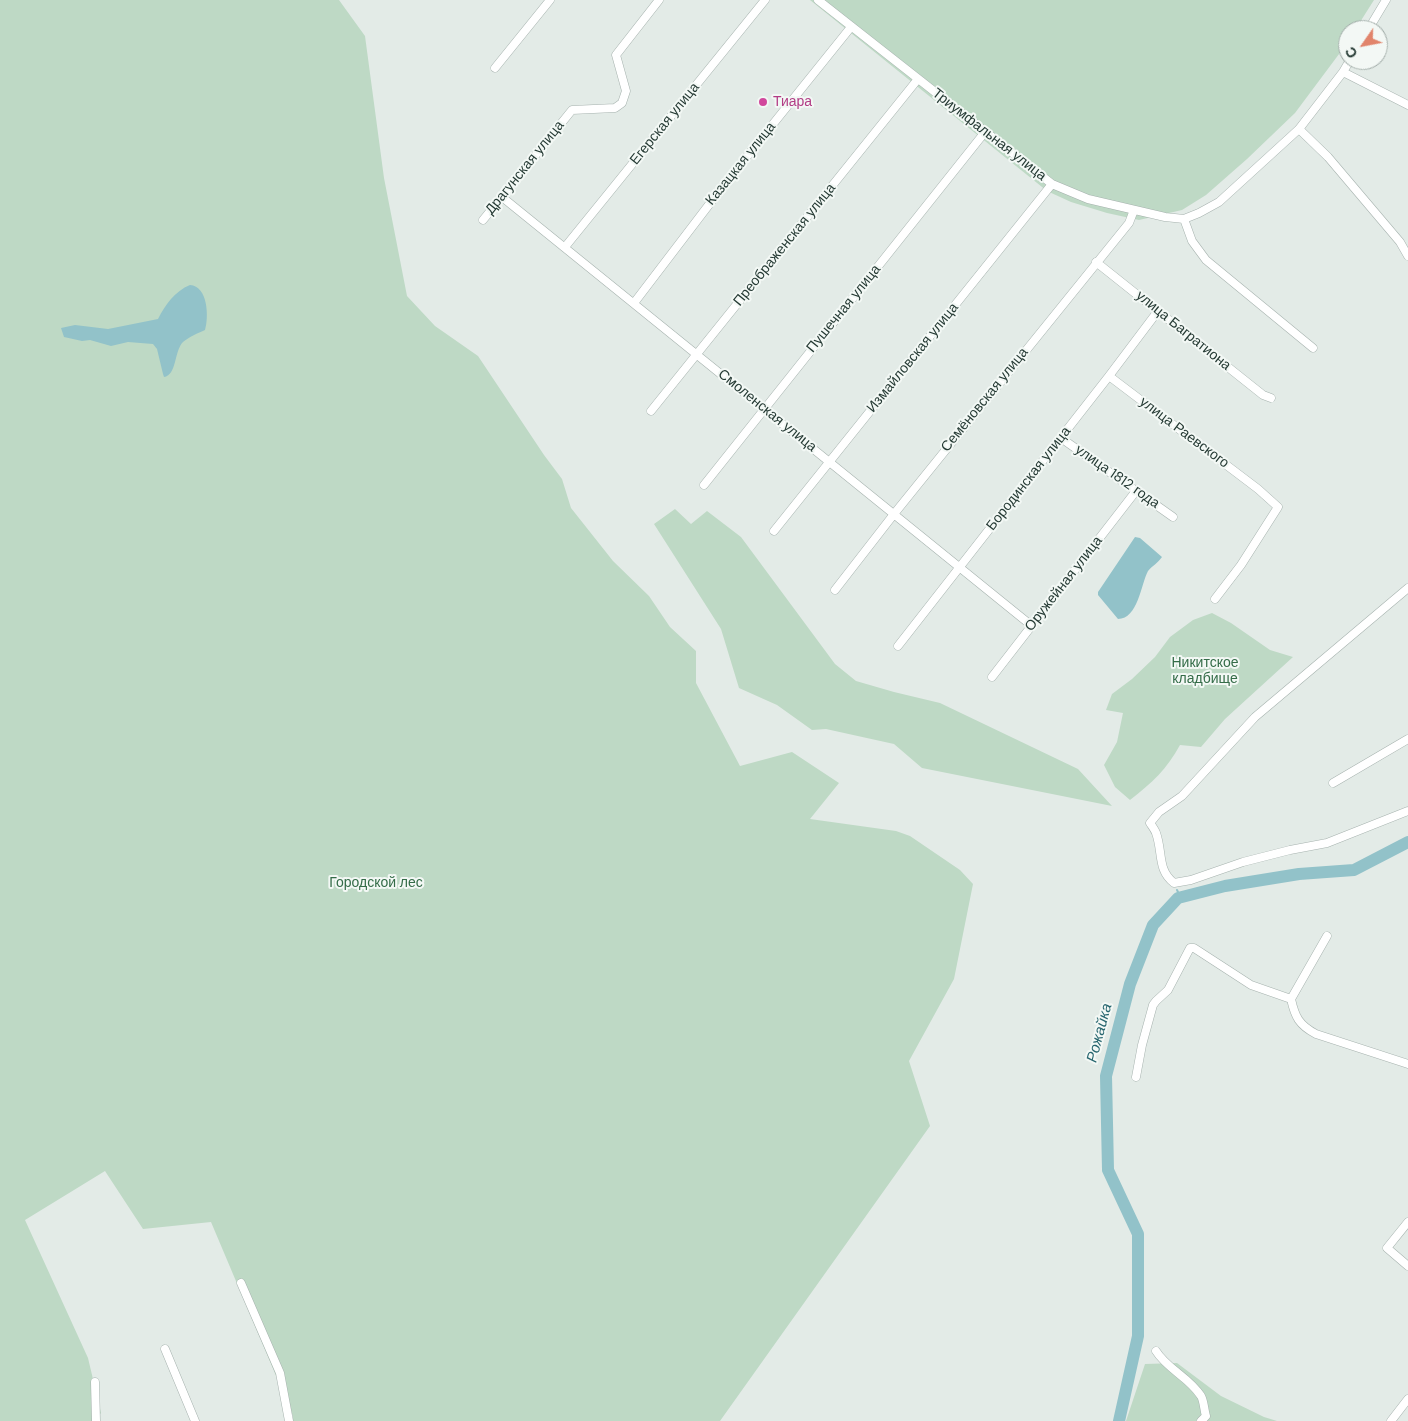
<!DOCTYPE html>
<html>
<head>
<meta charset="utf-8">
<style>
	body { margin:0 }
	#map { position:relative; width:1408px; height:1421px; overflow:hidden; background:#e3ebe7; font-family:"DM Sans",sans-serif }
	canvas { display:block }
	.north { position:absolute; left:1338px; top:20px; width:50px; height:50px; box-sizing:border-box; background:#f3f8f5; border:1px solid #a1aca8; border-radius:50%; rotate:237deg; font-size:14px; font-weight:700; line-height:20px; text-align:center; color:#253a34 }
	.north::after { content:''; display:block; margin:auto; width:18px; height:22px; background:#e1846b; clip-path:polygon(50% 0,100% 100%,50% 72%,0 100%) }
</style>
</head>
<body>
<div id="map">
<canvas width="1408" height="1421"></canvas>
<div class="north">С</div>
</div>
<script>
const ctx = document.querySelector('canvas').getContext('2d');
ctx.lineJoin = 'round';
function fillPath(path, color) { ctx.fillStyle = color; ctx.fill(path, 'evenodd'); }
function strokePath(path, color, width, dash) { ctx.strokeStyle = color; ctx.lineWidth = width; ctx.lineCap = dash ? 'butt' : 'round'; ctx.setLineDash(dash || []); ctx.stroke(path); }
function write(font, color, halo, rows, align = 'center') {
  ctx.font = font + ' "DM Sans",sans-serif'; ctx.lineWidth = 4; ctx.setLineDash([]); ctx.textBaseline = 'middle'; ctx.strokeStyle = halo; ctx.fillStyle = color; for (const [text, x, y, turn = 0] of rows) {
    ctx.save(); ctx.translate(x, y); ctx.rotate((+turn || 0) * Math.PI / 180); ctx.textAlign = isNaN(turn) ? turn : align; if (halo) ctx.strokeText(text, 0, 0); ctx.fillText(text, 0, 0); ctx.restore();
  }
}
fillPath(new Path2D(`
	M 0,0 L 339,0 L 365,36 L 384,178 L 407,296 L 435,326 L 478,356 L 544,455 L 562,479 L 571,508 L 613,561 L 649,596 L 670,627 L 696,651 L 696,683 L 740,766 L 792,752 L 839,783 L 810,819 L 896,831 L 910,836 L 960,870 L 973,884 L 954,979 L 909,1061 L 930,1126 L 720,1421 L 293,1421 L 293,1416 L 211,1222 L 143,1229 L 105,1171 L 25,1220 L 88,1358 L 101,1413 L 94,1421 L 0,1421 Z
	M 810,0 L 1374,0 L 1355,30 L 1348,30 L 1348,42 L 1295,113 L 1247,159 L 1206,195 L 1182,210 L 1139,220 L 1107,213 L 1071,202 L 1047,191 Z
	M 675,509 L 691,524 L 707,511 L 741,537 L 835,664 L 856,681 L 894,692 L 940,703 L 1078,769 L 1112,806 L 922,768 L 894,744 L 826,729 L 812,730 L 777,705 L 739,688 L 721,629 L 654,524 Z
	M 1212,613 L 1231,623 L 1270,650 L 1293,657 L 1225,719 L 1201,747 L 1180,745 C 1167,769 1152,783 1130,800 L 1115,787 L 1104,765 L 1117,742 L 1123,713 L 1106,710 L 1112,694 L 1132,679 L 1155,657 L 1170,637 L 1193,620 Z
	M 1177,1363 L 1221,1396 L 1264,1417 L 1277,1421 L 1126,1421 L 1145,1364 Z`), '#bed9c5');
fillPath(new Path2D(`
	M 190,285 C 208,286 209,317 205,330 C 198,333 189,337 183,342 C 174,351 177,375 164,377 L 163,374 L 157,349 L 153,344 L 128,342 L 111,346 L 90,340 L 82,341 L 64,337 L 61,328 L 75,325 L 108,329 L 158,319 C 165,305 175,291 190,285 Z
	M 1135,537 L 1140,538 L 1162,557 C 1158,563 1152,566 1148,571 C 1141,584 1138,619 1118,619 L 1098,595 L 1098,592 Z`), '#92c2c9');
strokePath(new Path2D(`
	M 1177,890 L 1179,894 L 1178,898`), '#92c2c9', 2);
strokePath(new Path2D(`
	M 1119,1421 L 1138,1336 L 1138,1234 L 1108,1170 L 1106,1076 L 1130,984 L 1153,925 L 1178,898 L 1225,886 L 1299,874 L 1354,870 L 1408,842`), '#92c2c9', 12);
const minor = new Path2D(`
	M 818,0 L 1052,184 L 1088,199 L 1165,217 L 1184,219 L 1199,213 L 1219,202 L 1299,129 L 1343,72 L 1350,60
	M 1368,30 L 1386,0
	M 495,68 L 550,0
	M 1343,72 L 1408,105
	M 1299,129 L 1328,157 L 1400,242 L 1408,256
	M 502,197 L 1032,626
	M 1184,219 L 1192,241 L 1206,260 L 1313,348
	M 483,220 L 572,110 L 615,108 L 622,103 L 626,91 L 616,55 L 659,0
	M 565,247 L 765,0
	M 1096,262 L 1263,395 L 1271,398
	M 634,303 L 724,185 L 851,27
	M 1109,376 L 1258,489 L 1278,507 L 1241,565 L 1215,599
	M 651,411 L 918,79
	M 1061,438 L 1173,517
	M 704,485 L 985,132
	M 774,531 L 1052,184
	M 1408,588 L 1255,717 L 1182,796 L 1159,812 L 1150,823 C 1152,826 1155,830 1156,833 C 1163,852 1157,870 1174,883 L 1191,880 L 1243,862 L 1290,850 L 1327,843 L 1408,811
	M 835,590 L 894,514 L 1129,223 L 1134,210
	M 898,646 L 1109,376 L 1158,311
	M 992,677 L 1136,491
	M 1333,783 L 1408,739
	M 1327,936 L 1291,999 C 1295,1017 1299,1025 1316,1034 L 1408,1064
	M 1136,1077 L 1142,1045 L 1153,1005 L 1156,1001 L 1168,990 L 1190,948 L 1194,948 L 1251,985 L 1291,999
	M 1408,1222 L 1387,1248 L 1408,1266
	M 241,1283 L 280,1373 L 289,1421
	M 165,1349 L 195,1421
	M 1156,1351 C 1167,1369 1189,1377 1201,1396 C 1204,1401 1204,1410 1206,1416 L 1201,1421
	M 95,1382 L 96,1421
	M 1391,1421 L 1408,1399`);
strokePath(minor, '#a6b2ae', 9);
strokePath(minor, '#fff', 8);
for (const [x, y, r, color] of [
	[763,102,5,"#d1479c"]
]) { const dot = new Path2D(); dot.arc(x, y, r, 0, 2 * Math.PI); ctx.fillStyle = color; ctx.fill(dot); strokePath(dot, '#f3f8f5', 2); }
write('14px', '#b23c85', '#f3f8f5', [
	["Тиара",773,102]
], 'left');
write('14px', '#253a34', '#f3f8f5', [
	["Егерская улица",665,124,-51],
	["Триумфальная улица",989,135,38],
	["Казацкая улица",741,164,-51],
	["Драгунская улица",525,168,-51],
	["Преображенская улица",785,245,-51],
	["Пушечная улица",844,309,-51],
	["улица Багратиона",1183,331,39],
	["Измайловская улица",913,358,-51],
	["Семёновская улица",985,400,-51],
	["Смоленская улица",767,411,39],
	["улица Раевского",1184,433,37],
	["улица 1812 года",1117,477,35],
	["Бородинская улица",1029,479,-52],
	["Оружейная улица",1064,584,-52]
]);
write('14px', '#346c48', '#f3f8f5', [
	["Никитское",1205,663],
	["кладбище",1205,679],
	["Городской лес",376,883]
]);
write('italic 15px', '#26656e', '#f3f8f5', [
	["Рожайка",1100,1033,-75]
]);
</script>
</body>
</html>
